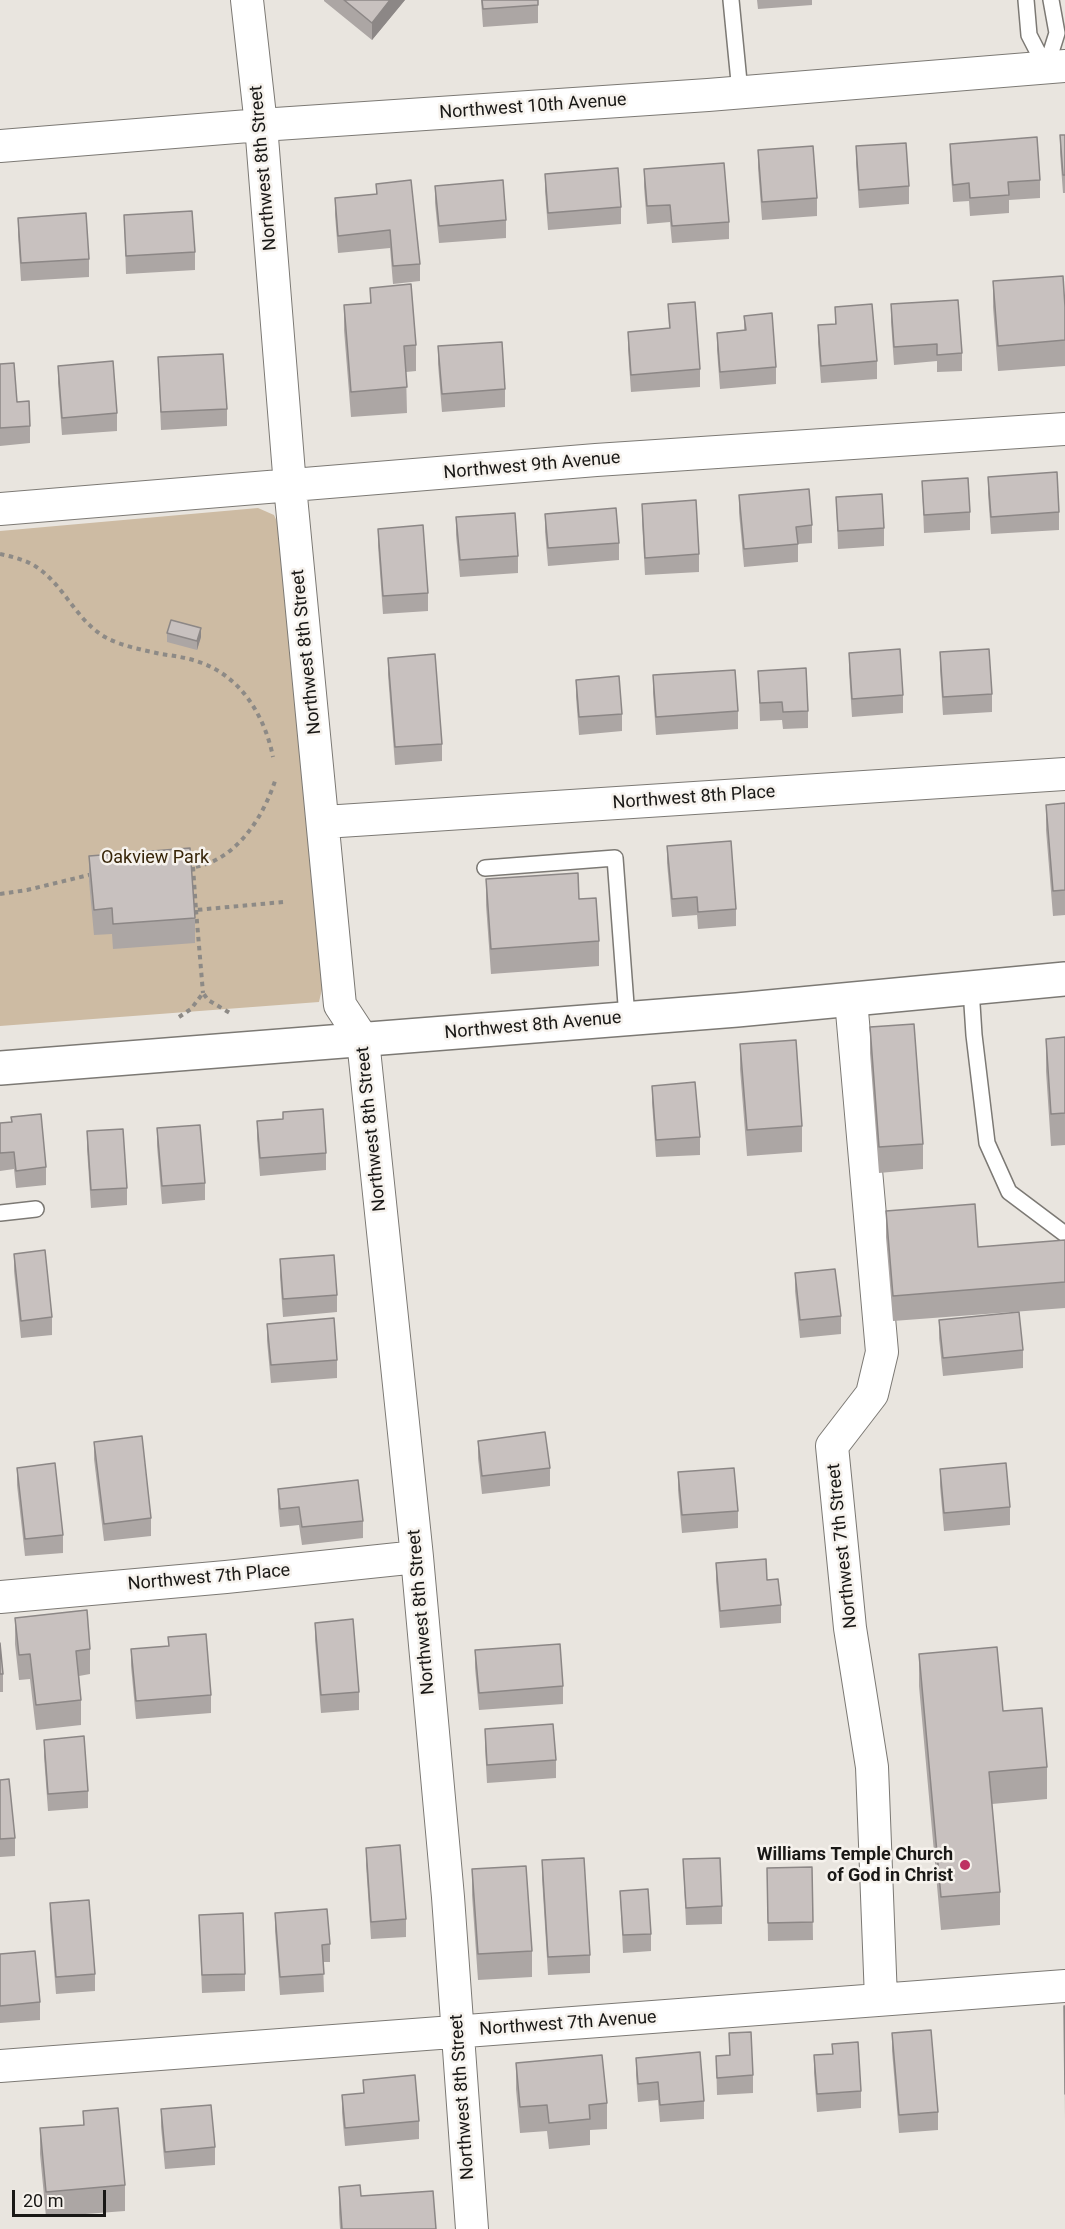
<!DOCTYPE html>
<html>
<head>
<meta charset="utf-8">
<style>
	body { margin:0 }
	#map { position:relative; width:1065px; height:2229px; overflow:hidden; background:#e9e5df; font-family:Roboto,sans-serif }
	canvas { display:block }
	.scale { position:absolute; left:12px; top:2190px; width:94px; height:27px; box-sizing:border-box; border:3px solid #191816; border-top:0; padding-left:8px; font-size:18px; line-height:21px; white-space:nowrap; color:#191816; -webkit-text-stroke:4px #f6f2ed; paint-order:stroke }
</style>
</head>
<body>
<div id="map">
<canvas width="1065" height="2229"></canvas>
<div class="scale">20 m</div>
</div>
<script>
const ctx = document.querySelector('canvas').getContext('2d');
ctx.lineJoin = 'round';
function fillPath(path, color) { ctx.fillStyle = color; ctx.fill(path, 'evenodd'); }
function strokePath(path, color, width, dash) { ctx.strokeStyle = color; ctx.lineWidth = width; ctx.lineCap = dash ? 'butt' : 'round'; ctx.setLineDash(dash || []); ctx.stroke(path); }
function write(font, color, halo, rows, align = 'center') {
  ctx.font = font + ' Roboto,sans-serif'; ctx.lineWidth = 5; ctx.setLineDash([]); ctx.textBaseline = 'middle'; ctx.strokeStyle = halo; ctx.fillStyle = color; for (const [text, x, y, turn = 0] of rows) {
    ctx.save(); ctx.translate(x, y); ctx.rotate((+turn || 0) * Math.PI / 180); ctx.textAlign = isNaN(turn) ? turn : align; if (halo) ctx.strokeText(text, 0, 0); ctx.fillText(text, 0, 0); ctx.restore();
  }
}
fillPath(new Path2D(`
	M 258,508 L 274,515 L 280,528 L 322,989 L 319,1002 L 0,1026 L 0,531 Z`), '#cdbba3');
const lane = new Path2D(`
	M 731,0 L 740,92
	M 1026,0 L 1029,35 L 1046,68
	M 1046,68 L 1057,33 L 1051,0
	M 485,868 L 615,858 L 627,1018
	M 971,989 L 974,1035 L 987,1143 L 1009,1192 L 1065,1234
	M 0,1213 L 36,1209`);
const street = new Path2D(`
	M 247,0 L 261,125 L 290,486 L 340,1005 L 363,1040 L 417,1557 L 448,1897 L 472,2229
	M 0,146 L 261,125 L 708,95 L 1065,66
	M 0,509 L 596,460 L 1065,429
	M 324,822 L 1065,774
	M 851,1000 L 882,1352 L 872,1394 L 832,1446 L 850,1628 L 872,1767 L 881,1999
	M 0,1597 L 226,1577 L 417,1557
	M 0,2066 L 1065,1986`);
const secondary = new Path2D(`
	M 0,1068 L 737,1010 L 1065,979`);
strokePath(lane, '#7c7974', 18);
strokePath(street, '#7c7974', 34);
strokePath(secondary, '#7c7974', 36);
strokePath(new Path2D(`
	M 0,554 C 13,557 27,560 38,568 C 65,587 76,620 105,637 C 121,646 143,650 161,654 C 175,656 189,658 202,663 C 242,678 265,717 273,757
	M 193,867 L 196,910 L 283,902
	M 187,868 C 233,865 262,820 275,781
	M 0,894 L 27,890 L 93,874
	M 196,910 L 203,993
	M 179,1017 L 191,1009 L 203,993 L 208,1000 L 230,1013`), '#8d8a86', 4, [4.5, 4.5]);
strokePath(lane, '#fff', 15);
strokePath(street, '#fff', 32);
strokePath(secondary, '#fff', 33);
fillPath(new Path2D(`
	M 324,0 L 405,0 L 372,40 L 324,1 Z
	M 481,0 L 538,0 L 538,23 L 483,27 Z
	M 757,0 L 812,0 L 812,5 L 758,9 Z
	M 1060,135 L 1065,135 L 1065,193 L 1063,193 L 1060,153 Z
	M 950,144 L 1040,180 L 1040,198 L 1009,200 L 1009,213 L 970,216 L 969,201 L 953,202 L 950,162 Z
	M 856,146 L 909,186 L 909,204 L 859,208 L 856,163 Z
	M 758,150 L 817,198 L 817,216 L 762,220 L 758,168 Z
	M 644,169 L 729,222 L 729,239 L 672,243 L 670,222 L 647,224 L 644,187 Z
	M 545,174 L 621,207 L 621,224 L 548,230 L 545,191 Z
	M 376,184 L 420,264 L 420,281 L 393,284 L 390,248 L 338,253 L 335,215 L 335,198 L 376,194 Z
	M 435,186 L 506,220 L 506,238 L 439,243 L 435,203 Z
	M 124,215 L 195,252 L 195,270 L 126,274 Z
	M 18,218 L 89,259 L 89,277 L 21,281 L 18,235 Z
	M 993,281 L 1065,307 L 1065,366 L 998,371 L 993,307 Z
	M 370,288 L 416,345 L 416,371 L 406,372 L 407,413 L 351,417 L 344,330 L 344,305 L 370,303 Z
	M 668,304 L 700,369 L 700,387 L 631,392 L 628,349 L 628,332 L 669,328 Z
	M 891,304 L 962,353 L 962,371 L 937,372 L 937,361 L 894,365 L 891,322 Z
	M 835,307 L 877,361 L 877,379 L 821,383 L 818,343 L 818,325 L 835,324 Z
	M 744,316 L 776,367 L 776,384 L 720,389 L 717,350 L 717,333 L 744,330 Z
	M 438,346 L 505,389 L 505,407 L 442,412 L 438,364 Z
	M 158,357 L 227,409 L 227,426 L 161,430 Z
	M 0,364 L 17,402 L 30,426 L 30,443 L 0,446 Z
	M 58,366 L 117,413 L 117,431 L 62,435 L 58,383 Z
	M 988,477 L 1059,512 L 1059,530 L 991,534 L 988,494 Z
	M 922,481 L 970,512 L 970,530 L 924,533 Z
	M 739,495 L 812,525 L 812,543 L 798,544 L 798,562 L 744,567 L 739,513 Z
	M 836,497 L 884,528 L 884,546 L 838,549 Z
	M 642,504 L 699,554 L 699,572 L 645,575 L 642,521 Z
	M 545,514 L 619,543 L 619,560 L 548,566 L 545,532 Z
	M 456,517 L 518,556 L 518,573 L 460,577 L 456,535 Z
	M 378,529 L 428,593 L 428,611 L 383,614 L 378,546 Z
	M 167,633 L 201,637 L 197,650 L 167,642 Z
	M 940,652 L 992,694 L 992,712 L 943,715 L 940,670 Z
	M 849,653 L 903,695 L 903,713 L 852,717 L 849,671 Z
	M 388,658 L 442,744 L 442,761 L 395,765 L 388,675 Z
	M 758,671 L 808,711 L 808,728 L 783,729 L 782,720 L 760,721 Z
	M 653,675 L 738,711 L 738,729 L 656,735 L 653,693 Z
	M 576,680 L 622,714 L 622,731 L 579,735 L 576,697 Z
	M 1065,803 L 1065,915 L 1053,916 L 1046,830 L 1046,805 Z
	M 667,846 L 736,909 L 736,926 L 698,929 L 697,915 L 672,917 L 667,863 Z
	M 89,856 L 195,918 L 195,943 L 113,949 L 112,934 L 94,935 L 89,881 Z
	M 486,879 L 599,941 L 599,966 L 491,974 L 486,905 Z
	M 870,1027 L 923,1144 L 923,1169 L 879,1173 L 870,1053 Z
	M 1065,1037 L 1065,1145 L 1051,1146 L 1046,1071 L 1046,1039 Z
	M 740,1044 L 802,1126 L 802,1152 L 747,1156 L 740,1069 Z
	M 652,1086 L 700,1137 L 700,1155 L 656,1157 L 652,1103 Z
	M 283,1112 L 326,1153 L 326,1170 L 260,1176 L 257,1139 L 257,1121 L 283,1119 Z
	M 0,1123 L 46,1167 L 46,1185 L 16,1188 L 14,1169 L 0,1171 Z
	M 157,1128 L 205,1183 L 205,1200 L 162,1204 L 157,1146 Z
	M 87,1131 L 127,1188 L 127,1205 L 91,1208 L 87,1149 Z
	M 886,1211 L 978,1247 L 1065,1240 L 1065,1308 L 893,1321 L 886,1237 Z
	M 14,1254 L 52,1317 L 52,1335 L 21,1338 L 14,1271 Z
	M 280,1259 L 337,1295 L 337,1312 L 283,1317 L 280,1277 Z
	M 795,1273 L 841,1316 L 841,1334 L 800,1338 L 795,1291 Z
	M 939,1320 L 1023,1350 L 1023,1368 L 943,1376 L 939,1338 Z
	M 267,1324 L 337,1360 L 337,1378 L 271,1383 L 267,1341 Z
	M 478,1441 L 550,1468 L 550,1486 L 482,1494 L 478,1458 Z
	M 94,1442 L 151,1518 L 151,1536 L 104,1541 L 94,1459 Z
	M 17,1468 L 63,1535 L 63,1553 L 25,1556 L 17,1485 Z
	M 940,1469 L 1010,1507 L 1010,1525 L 944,1531 L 940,1486 Z
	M 678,1472 L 738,1511 L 738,1528 L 682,1533 L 678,1490 Z
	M 278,1489 L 363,1521 L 363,1538 L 302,1545 L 299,1525 L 280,1527 L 278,1507 Z
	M 716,1563 L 767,1580 L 781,1605 L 781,1623 L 720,1628 L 716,1581 Z
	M 15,1618 L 90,1649 L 90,1674 L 79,1676 L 81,1700 L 81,1725 L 36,1730 L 30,1679 L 19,1680 L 15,1644 Z
	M 315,1623 L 359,1692 L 359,1710 L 321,1713 L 315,1640 Z
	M 0,1643 L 3,1674 L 3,1692 L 0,1692 Z
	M 131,1649 L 211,1695 L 211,1713 L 136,1719 L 131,1666 Z
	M 475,1650 L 563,1686 L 563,1704 L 479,1710 L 475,1668 Z
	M 919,1654 L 1003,1711 L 1047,1767 L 1047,1799 L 992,1804 L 1000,1892 L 1000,1925 L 941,1930 L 919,1686 Z
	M 485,1729 L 556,1760 L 556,1778 L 487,1783 L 485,1747 Z
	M 44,1740 L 88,1791 L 88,1808 L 48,1811 L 44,1757 Z
	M 0,1780 L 15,1838 L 15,1856 L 0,1857 Z
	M 366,1848 L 406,1919 L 406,1937 L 371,1939 L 366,1865 Z
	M 683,1859 L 722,1906 L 722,1924 L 686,1925 Z
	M 542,1860 L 590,1955 L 590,1973 L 548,1975 L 542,1878 Z
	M 812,1867 L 813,1940 L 768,1941 L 767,1868 Z
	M 472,1869 L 532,1951 L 532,1977 L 478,1980 L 472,1895 Z
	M 620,1891 L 651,1934 L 651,1951 L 623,1953 Z
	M 50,1903 L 95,1974 L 95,1991 L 56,1994 L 50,1920 Z
	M 275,1913 L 330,1944 L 330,1962 L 323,1962 L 324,1992 L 280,1995 L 275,1931 Z
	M 199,1915 L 245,1974 L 245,1991 L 202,1993 Z
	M 0,1954 L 40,2002 L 40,2020 L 0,2023 Z
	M 1064,2006 L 1065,2006 L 1065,2120 Z
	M 729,2033 L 753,2075 L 753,2093 L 717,2095 L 716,2056 L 729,2055 Z
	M 892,2033 L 938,2112 L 938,2130 L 899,2133 L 892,2051 Z
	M 814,2055 L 861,2091 L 861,2108 L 817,2112 L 814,2073 Z
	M 636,2058 L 704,2101 L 704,2119 L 660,2122 L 658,2100 L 638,2102 L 636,2075 Z
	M 516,2063 L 607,2103 L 607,2129 L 590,2130 L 590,2145 L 549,2149 L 547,2131 L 520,2133 L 516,2089 Z
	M 363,2080 L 419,2121 L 419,2139 L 345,2146 L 342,2113 L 342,2095 L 363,2093 Z
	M 161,2109 L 215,2147 L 215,2165 L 165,2169 L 161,2127 Z
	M 83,2111 L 125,2185 L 125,2211 L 46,2217 L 40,2154 L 40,2128 L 83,2125 Z
	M 339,2187 L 361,2196 L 436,2229 L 340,2229 L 339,2213 Z`), '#aca6a4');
fillPath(new Path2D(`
	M 390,0 L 405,0 L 372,40 L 372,23 Z
	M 201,628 L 201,637 L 197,650 L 197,641 Z`), '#8c8786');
const building = new Path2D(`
	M 344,0 L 390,0 L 372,23 Z
	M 482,0 L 538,0 L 538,5 L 483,9 Z
	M 1060,135 L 1065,135 L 1065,175 L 1063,175 Z
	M 1037,137 L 1040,180 L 1008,182 L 1009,195 L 970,198 L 969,183 L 953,185 L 950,144 Z
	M 906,143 L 909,186 L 859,190 L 856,146 Z
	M 813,146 L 817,198 L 762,202 L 758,150 Z
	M 724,163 L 729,222 L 672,226 L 670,205 L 647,206 L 644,169 Z
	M 618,168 L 621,207 L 548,213 L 545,174 Z
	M 411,180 L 420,264 L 393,266 L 390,230 L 338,236 L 335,198 L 377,194 L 376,184 Z
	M 503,180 L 506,220 L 439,226 L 435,186 Z
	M 192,211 L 195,252 L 126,256 L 124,215 Z
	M 86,213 L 89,259 L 21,263 L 18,218 Z
	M 1063,276 L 1065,307 L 1065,340 L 998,346 L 993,281 Z
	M 411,284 L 416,345 L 404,346 L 407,387 L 351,392 L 344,305 L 371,303 L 370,288 Z
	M 958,300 L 962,353 L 937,355 L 937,344 L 894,347 L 891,304 Z
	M 695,302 L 700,369 L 631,375 L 628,332 L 670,328 L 668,304 Z
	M 872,304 L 877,361 L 821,366 L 818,325 L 836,324 L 835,307 Z
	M 772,313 L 776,367 L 720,372 L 717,333 L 746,330 L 744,316 Z
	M 502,342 L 505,389 L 442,394 L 438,346 Z
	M 223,354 L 227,409 L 161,412 L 158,357 Z
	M 113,361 L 117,413 L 62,418 L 58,366 Z
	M 14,363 L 17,402 L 29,401 L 30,426 L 0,428 L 0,364 Z
	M 1057,472 L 1059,512 L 991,517 L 988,477 Z
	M 968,478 L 970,512 L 924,515 L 922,481 Z
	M 809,489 L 812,525 L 796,527 L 798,544 L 744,549 L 739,495 Z
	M 882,494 L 884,528 L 838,531 L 836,497 Z
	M 696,500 L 699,554 L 645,558 L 642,504 Z
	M 616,508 L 619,543 L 548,548 L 545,514 Z
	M 515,513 L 518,556 L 460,560 L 456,517 Z
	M 423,525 L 428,593 L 383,596 L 378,529 Z
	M 171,620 L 201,628 L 197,641 L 167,633 Z
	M 900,649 L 903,695 L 852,699 L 849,653 Z
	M 989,649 L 992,694 L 943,697 L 940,652 Z
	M 435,654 L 442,744 L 395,747 L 388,658 Z
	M 806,668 L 808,711 L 783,712 L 782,702 L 760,703 L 758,671 Z
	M 735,670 L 738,711 L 656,717 L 653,675 Z
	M 619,676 L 622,714 L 579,717 L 576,680 Z
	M 1065,803 L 1065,890 L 1053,891 L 1046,805 Z
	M 731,841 L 736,909 L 698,912 L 697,897 L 672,899 L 667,846 Z
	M 190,848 L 195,918 L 113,924 L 112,908 L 94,910 L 89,856 Z
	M 578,873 L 579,899 L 596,898 L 599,941 L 491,949 L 486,879 Z
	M 914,1024 L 923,1144 L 879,1147 L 870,1027 Z
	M 1065,1037 L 1065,1113 L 1051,1114 L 1046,1039 Z
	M 796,1040 L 802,1126 L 747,1130 L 740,1044 Z
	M 695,1082 L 700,1137 L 656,1140 L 652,1086 Z
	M 323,1109 L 326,1153 L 260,1158 L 257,1121 L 283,1119 L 283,1112 Z
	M 41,1114 L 46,1167 L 16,1171 L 14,1152 L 0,1153 L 0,1123 L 12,1122 L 11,1117 Z
	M 200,1125 L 205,1183 L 162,1186 L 157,1128 Z
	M 123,1129 L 127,1188 L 91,1190 L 87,1131 Z
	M 975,1204 L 978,1247 L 1065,1240 L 1065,1282 L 893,1296 L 886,1211 Z
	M 45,1250 L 52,1317 L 21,1321 L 14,1254 Z
	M 334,1255 L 337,1295 L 283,1299 L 280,1259 Z
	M 835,1269 L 841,1316 L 800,1320 L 795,1273 Z
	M 1019,1312 L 1023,1350 L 943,1358 L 939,1320 Z
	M 334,1318 L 337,1360 L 271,1365 L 267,1324 Z
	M 545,1432 L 550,1468 L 482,1476 L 478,1441 Z
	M 142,1436 L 151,1518 L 104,1524 L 94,1442 Z
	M 55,1463 L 63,1535 L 25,1539 L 17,1468 Z
	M 1006,1463 L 1010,1507 L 944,1513 L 940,1469 Z
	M 734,1468 L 738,1511 L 682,1515 L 678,1472 Z
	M 358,1480 L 363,1521 L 302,1527 L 299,1507 L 280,1509 L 278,1489 Z
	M 766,1559 L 767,1580 L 778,1579 L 781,1605 L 720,1611 L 716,1563 Z
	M 87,1610 L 90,1649 L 76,1651 L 81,1700 L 36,1705 L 30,1654 L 19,1655 L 15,1618 Z
	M 353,1619 L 359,1692 L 321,1695 L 315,1623 Z
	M 206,1634 L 211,1695 L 136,1701 L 131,1649 L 169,1646 L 168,1637 Z
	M 0,1643 L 3,1674 L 0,1674 Z
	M 560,1644 L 563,1686 L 479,1693 L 475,1650 Z
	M 997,1647 L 1003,1711 L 1042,1708 L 1047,1767 L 989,1772 L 1000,1892 L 941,1897 L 919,1654 Z
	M 553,1724 L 556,1760 L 487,1765 L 485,1729 Z
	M 84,1736 L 88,1791 L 48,1794 L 44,1740 Z
	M 9,1779 L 15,1838 L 0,1839 L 0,1780 Z
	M 400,1845 L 406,1919 L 371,1922 L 366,1848 Z
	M 584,1858 L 590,1955 L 548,1957 L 542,1860 Z
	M 720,1858 L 722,1906 L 686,1908 L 683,1859 Z
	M 526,1866 L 532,1951 L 478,1954 L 472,1869 Z
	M 812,1867 L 813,1922 L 768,1923 L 767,1868 Z
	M 648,1889 L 651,1934 L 623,1935 L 620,1891 Z
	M 89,1900 L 95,1974 L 56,1977 L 50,1903 Z
	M 327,1909 L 330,1944 L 322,1945 L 324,1974 L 280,1977 L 275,1913 Z
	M 243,1913 L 245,1974 L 202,1975 L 199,1915 Z
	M 35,1951 L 40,2002 L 0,2006 L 0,1954 Z
	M 1064,2006 L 1065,2006 L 1065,2094 Z
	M 931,2030 L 938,2112 L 899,2115 L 892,2033 Z
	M 751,2032 L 753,2075 L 717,2078 L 716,2056 L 730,2055 L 729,2033 Z
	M 858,2042 L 861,2091 L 817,2094 L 814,2055 L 833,2054 L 832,2044 Z
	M 700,2052 L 704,2101 L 660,2105 L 658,2082 L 638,2084 L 636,2058 Z
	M 602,2055 L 607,2103 L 589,2105 L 590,2119 L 549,2123 L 547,2105 L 520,2107 L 516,2063 Z
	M 415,2075 L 419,2121 L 345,2128 L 342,2095 L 364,2093 L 363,2080 Z
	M 211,2105 L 215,2147 L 165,2152 L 161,2109 Z
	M 118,2108 L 125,2185 L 46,2192 L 40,2128 L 84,2125 L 83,2111 Z
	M 360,2185 L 361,2196 L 433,2191 L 436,2229 L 342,2229 L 339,2187 Z`);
fillPath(building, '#c8c1bf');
strokePath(building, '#8c8786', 1.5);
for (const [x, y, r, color] of [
	[965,1865,6,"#be3162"]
]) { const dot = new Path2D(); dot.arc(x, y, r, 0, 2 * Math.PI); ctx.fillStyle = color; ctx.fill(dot); strokePath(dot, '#f6f2ed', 2); }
write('18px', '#191816', '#f6f2ed', [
	["Northwest 10th Avenue",533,107,-4],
	["Northwest 8th Street",264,168,-95],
	["Northwest 9th Avenue",532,466,-5],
	["Northwest 8th Street",307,652,-96],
	["Northwest 8th Place",694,798,-4],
	["Northwest 8th Avenue",533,1026,-5],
	["Northwest 8th Street",372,1129,-96],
	["Northwest 7th Street",843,1546,-96],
	["Northwest 7th Place",209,1578,-5],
	["Northwest 8th Street",422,1612,-95],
	["Northwest 7th Avenue",568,2024,-4],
	["Northwest 8th Street",463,2097,-94]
]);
write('18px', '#38260a', '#f6f2ed', [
	["Oakview Park",155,858]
]);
write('bold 18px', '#191816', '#f6f2ed', [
	["Williams Temple Church",953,1855],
	["of God in Christ",953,1876]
], 'right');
</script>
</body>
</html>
